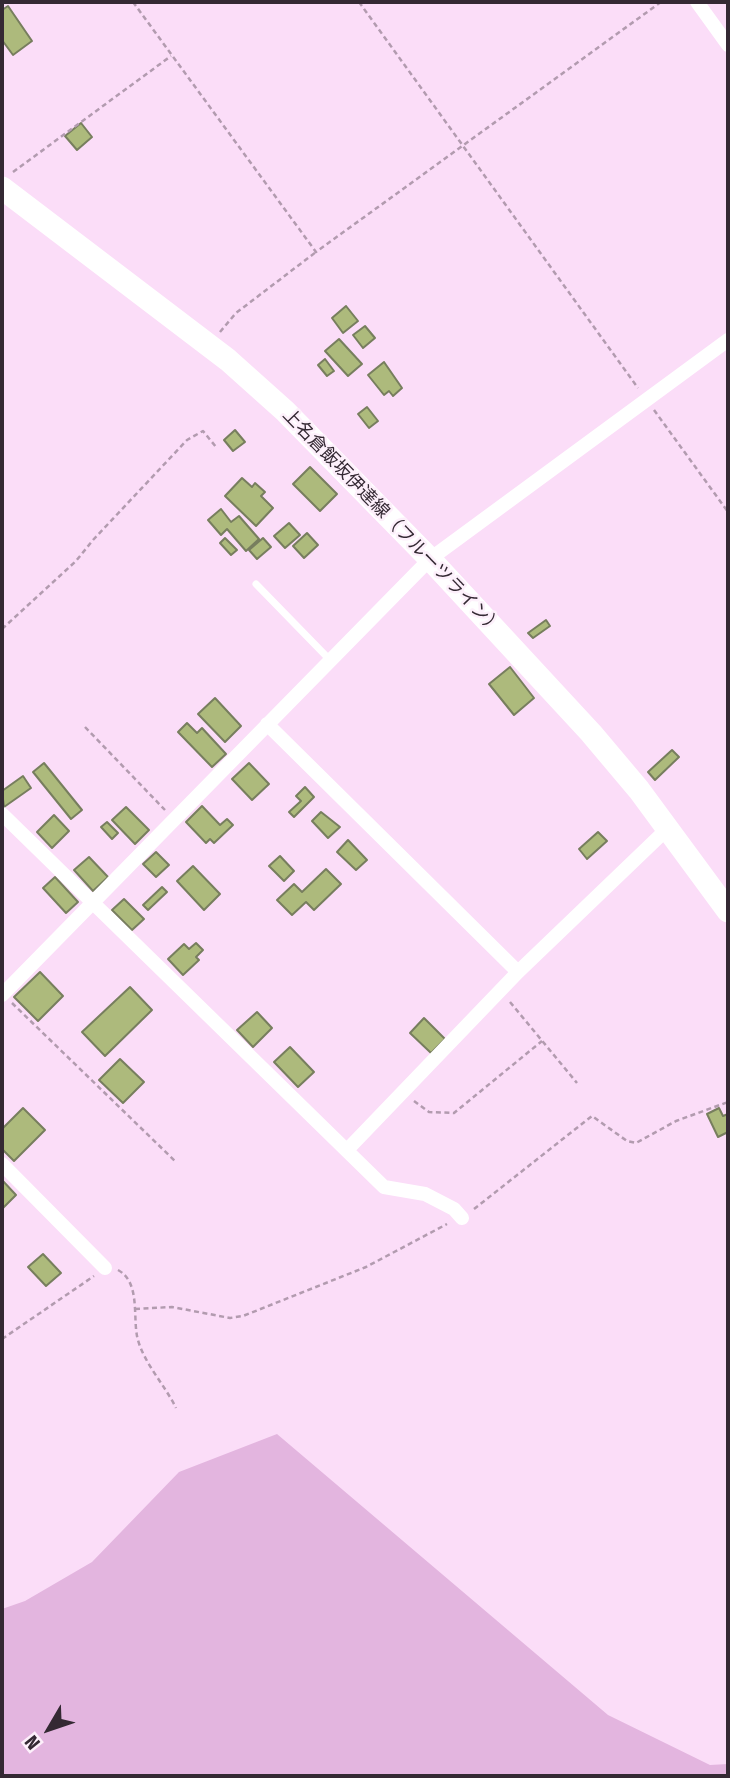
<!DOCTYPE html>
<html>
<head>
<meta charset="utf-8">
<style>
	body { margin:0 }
	#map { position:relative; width:730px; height:1778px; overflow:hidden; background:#fbddf8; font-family:"Fira Sans Condensed",sans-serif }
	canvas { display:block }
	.frame { position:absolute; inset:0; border:4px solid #342933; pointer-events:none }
	.north { position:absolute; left:14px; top:1694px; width:70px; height:70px; -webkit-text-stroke:5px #fdf0fb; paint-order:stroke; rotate:231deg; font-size:19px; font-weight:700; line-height:28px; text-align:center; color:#342933 }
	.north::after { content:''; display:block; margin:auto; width:24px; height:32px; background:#342933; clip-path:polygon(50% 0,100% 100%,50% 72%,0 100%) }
</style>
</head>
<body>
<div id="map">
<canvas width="730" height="1778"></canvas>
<div class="frame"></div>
<div class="north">N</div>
</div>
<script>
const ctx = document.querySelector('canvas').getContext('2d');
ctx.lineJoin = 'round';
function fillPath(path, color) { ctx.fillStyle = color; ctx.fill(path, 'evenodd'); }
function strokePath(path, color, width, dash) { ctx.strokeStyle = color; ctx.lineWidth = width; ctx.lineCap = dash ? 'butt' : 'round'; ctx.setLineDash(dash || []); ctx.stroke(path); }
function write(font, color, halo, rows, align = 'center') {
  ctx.font = font + ' "Fira Sans Condensed","Noto Sans JP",sans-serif'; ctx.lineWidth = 5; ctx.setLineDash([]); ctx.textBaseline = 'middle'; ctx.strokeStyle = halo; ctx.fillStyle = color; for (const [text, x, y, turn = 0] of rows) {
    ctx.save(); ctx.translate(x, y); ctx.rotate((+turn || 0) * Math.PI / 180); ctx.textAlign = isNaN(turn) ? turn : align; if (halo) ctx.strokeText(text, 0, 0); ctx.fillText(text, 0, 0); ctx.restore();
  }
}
fillPath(new Path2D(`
	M 277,1434 L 608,1715 L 710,1765 L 728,1764 L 728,1776 L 2,1776 L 2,1609 L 25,1601 L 92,1562 L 179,1472 Z`), '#e3b5df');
const building = new Path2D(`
	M 8,6 L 32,41 L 13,55 L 2,40 L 2,10 Z
	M 81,123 L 92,137 L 77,150 L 65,136 Z
	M 346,306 L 358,321 L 343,333 L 332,318 Z
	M 365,326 L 375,338 L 363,348 L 353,335 Z
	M 339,339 L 362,364 L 348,376 L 325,351 Z
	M 325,359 L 334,371 L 327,376 L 318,365 Z
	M 384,362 L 402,388 L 393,396 L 389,391 L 384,395 L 368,375 Z
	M 367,407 L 378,421 L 369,428 L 358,414 Z
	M 235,430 L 245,442 L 233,451 L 224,440 Z
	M 310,467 L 337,494 L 320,511 L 293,484 Z
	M 242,478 L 252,487 L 255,483 L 265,492 L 261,496 L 273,508 L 256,526 L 225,496 Z
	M 221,509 L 231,522 L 239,516 L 259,539 L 246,551 L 227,529 L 221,535 L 208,520 Z
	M 289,523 L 300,535 L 285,548 L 274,536 Z
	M 307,533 L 318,545 L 304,558 L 293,546 Z
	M 225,538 L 237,550 L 231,555 L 220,543 Z
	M 263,538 L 271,547 L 257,559 L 249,550 Z
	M 546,620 L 550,626 L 533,638 L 528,633 Z
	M 510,667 L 534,698 L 514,715 L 489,684 Z
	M 215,698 L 241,726 L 225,742 L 198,714 Z
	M 187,723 L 197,733 L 202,728 L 226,754 L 212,767 L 178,732 Z
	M 672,750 L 679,757 L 655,780 L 648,772 Z
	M 44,763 L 82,810 L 71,819 L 33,772 Z
	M 249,763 L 269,784 L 252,800 L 232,779 Z
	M 23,776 L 31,788 L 4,807 L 2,791 Z
	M 305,787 L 314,797 L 294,817 L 289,812 L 301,801 L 296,796 Z
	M 202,806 L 220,825 L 227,819 L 233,825 L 214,843 L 210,839 L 206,843 L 186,822 Z
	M 126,807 L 149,830 L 135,844 L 112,820 Z
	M 321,812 L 340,827 L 328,838 L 312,821 Z
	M 54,815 L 69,831 L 52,848 L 37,832 Z
	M 107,822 L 118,833 L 112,839 L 101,827 Z
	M 598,832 L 607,841 L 587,859 L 579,849 Z
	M 348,840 L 367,860 L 356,870 L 337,852 Z
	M 156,852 L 169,865 L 156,877 L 143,864 Z
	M 280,856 L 294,871 L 284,881 L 269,866 Z
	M 89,857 L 108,877 L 93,891 L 74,870 Z
	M 193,866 L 220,894 L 204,910 L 177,881 Z
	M 326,869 L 341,884 L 314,910 L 306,902 L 292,915 L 277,900 L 294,884 L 302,892 Z
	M 55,877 L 78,902 L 66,913 L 43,888 Z
	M 162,887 L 167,892 L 148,910 L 143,905 Z
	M 124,899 L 144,919 L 132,930 L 112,910 Z
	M 196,943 L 203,950 L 196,957 L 199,960 L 183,975 L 168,959 L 184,944 L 189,949 Z
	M 40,972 L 63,996 L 38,1021 L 14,997 Z
	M 130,987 L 152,1010 L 105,1056 L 82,1032 Z
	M 257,1012 L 272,1028 L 253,1047 L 237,1030 Z
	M 424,1018 L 445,1039 L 431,1053 L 410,1033 Z
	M 290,1047 L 314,1072 L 298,1087 L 274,1062 Z
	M 120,1059 L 144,1082 L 123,1103 L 99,1080 Z
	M 23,1108 L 45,1130 L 14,1161 L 2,1149 L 2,1129 Z
	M 719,1108 L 723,1116 L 728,1114 L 728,1132 L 718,1137 L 707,1114 Z
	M 2,1180 L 16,1195 L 2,1209 Z
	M 43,1254 L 61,1273 L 46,1286 L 28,1267 Z`);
fillPath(building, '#adba7c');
strokePath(building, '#777e5e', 2);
strokePath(new Path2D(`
	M 133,2 L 316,252 L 661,2
	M 359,2 L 638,388
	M 13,172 L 171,56
	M 220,332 L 236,313 L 316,252
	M 654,410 L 728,512
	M 2,629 L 76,561 L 93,540 L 187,440 L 203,431 L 216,447
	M 85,727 L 165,810
	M 510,1002 L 577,1083
	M 12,1003 L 176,1162
	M 414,1101 L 429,1112 L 454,1113 L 542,1041
	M 474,1209 L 592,1116 L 627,1141 L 636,1143 L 676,1121 L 728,1102
	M 118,1270 C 140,1282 133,1315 137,1336 C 142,1361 165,1385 176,1408
	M 135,1309 L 172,1307 L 230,1318 L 243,1316 L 366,1267 L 447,1224
	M 2,1339 L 94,1276`), '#b29baf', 2.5, [5, 3.5]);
strokePath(new Path2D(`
	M 256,584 L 330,660`), '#fff', 7);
strokePath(new Path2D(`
	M 697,2 L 728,45
	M 267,724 L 518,972
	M 2,814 L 384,1187 L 425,1194 L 454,1209 L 462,1218
	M 2,995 L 430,559 L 728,340
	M 348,1149 L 518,972 L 667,829
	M 2,1164 L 105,1268`), '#fff', 14);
strokePath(new Path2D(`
	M 2,188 L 228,360 L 285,411 L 430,559 L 591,733 L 639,790 L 728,911`), '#fff', 23);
write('18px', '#342933', '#fdf0fb', [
	["上名倉飯坂伊達線（フルーツライン）",392,522,46]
]);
</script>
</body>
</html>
